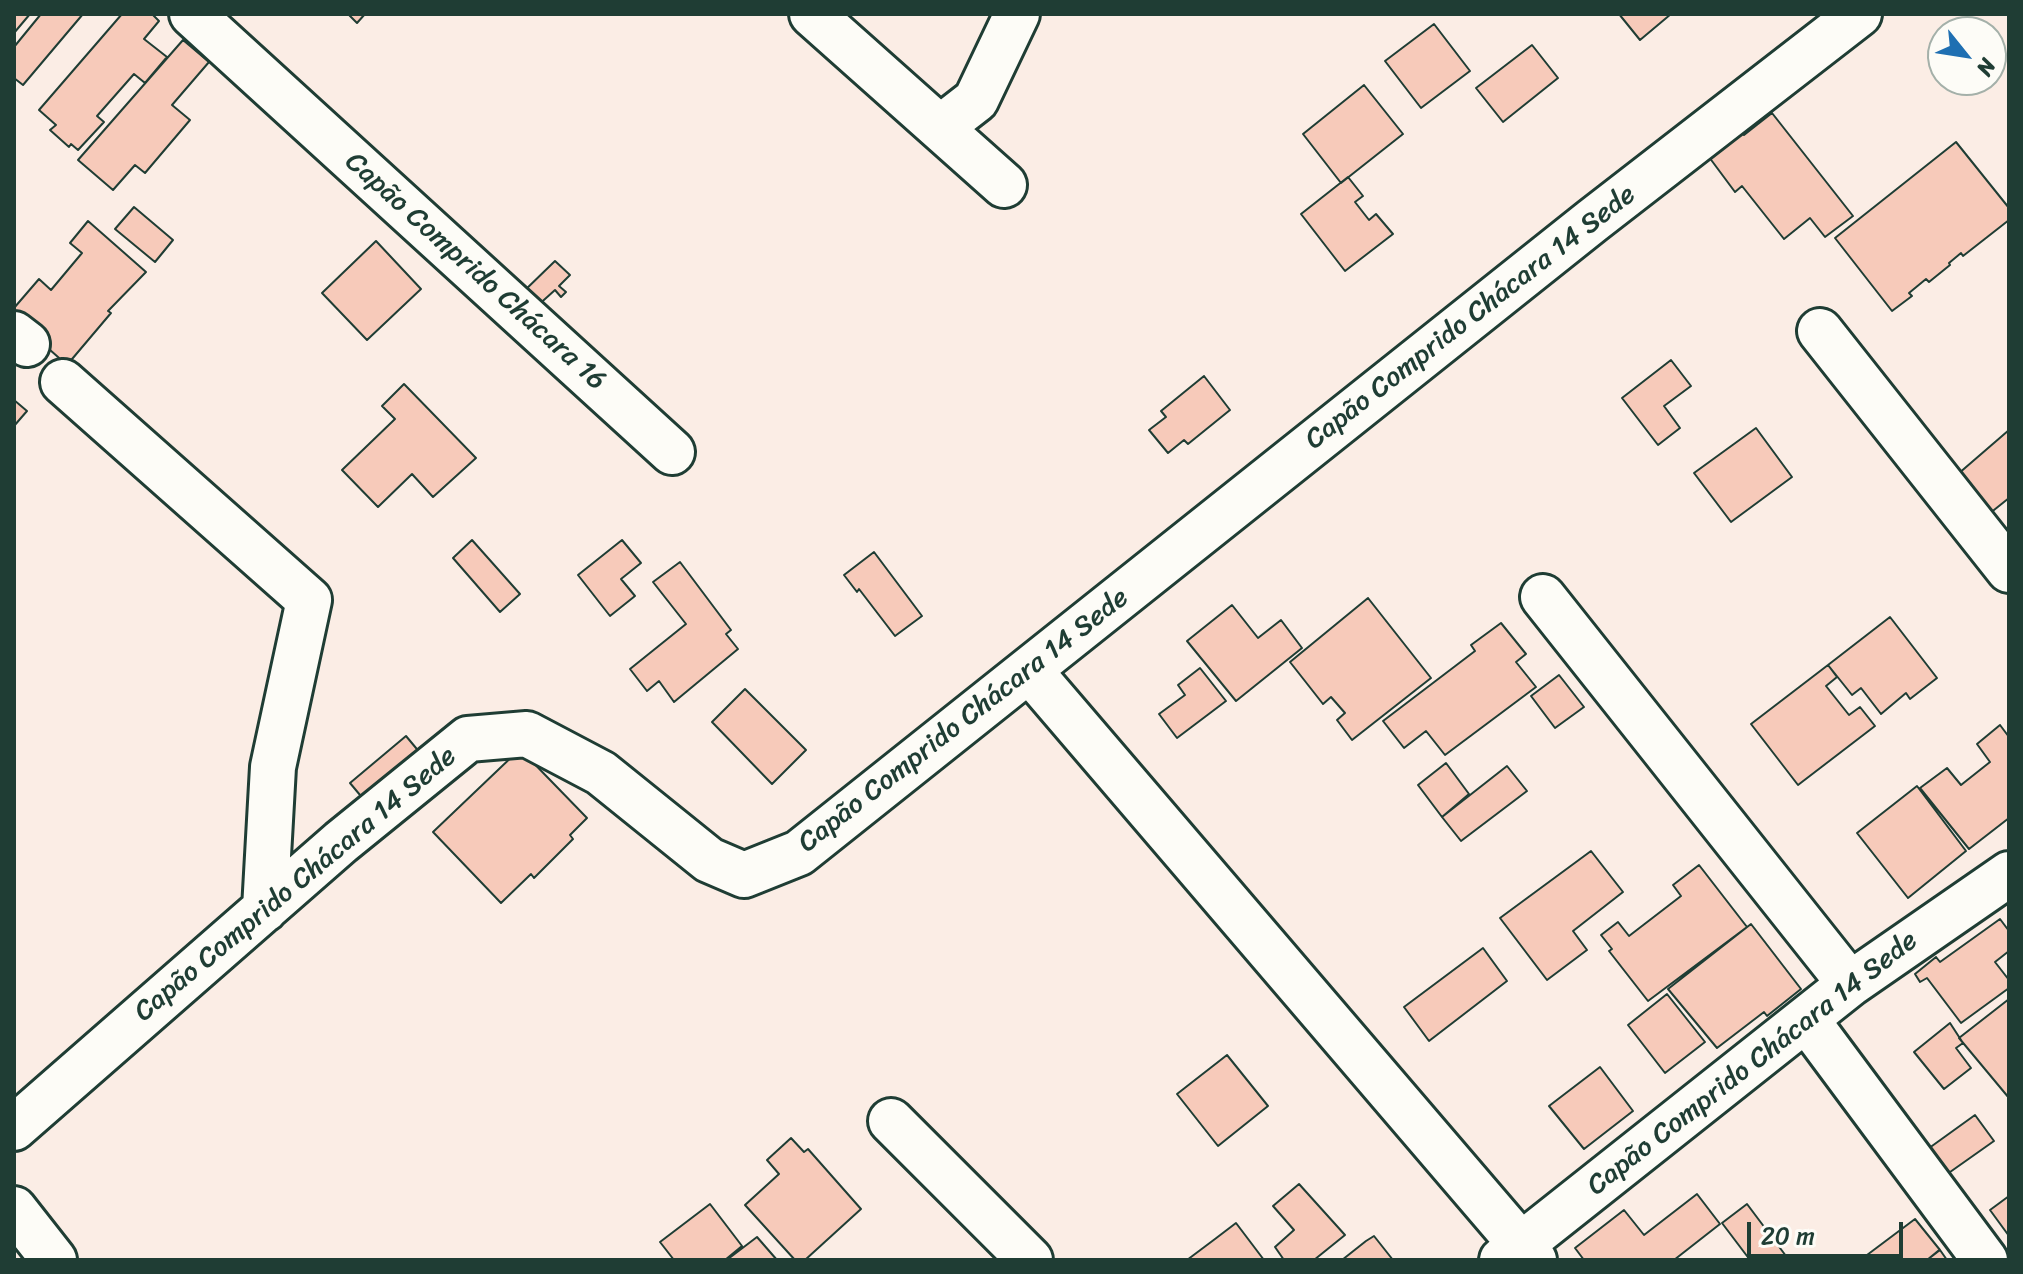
<!DOCTYPE html>
<html>
<head>
<meta charset="utf-8">
<style>
	body { margin:0 }
	#map { position:relative; width:2023px; height:1274px; overflow:hidden; background:#fbede5; font-family:Sriracha,sans-serif }
	canvas { display:block }
	.frame { position:absolute; inset:0; border:16px solid #1f3d34; pointer-events:none }
	.north { position:absolute; left:1927px; top:16px; width:80px; height:80px; box-sizing:border-box; background:#fdfcf7; border:2px solid #a4b0a9; border-radius:50%; rotate:120deg; font-size:22px; font-weight:700; line-height:32px; text-align:center; color:#1f3d34 }
	.north::after { content:''; display:block; margin:auto; width:28px; height:36px; background:#1f6fb2; clip-path:polygon(50% 0,100% 100%,50% 72%,0 100%) }
	.scale { position:absolute; left:1747px; top:1222px; width:156px; height:36px; box-sizing:border-box; border:4px solid #1f3d34; border-top:0; padding-left:10px; font-size:24px; line-height:28px; white-space:nowrap; color:#1f3d34; -webkit-text-stroke:6px #fdfcf7; paint-order:stroke }
</style>
</head>
<body>
<div id="map">
<canvas width="2023" height="1274"></canvas>
<div class="frame"></div>
<div class="north">N</div>
<div class="scale">20 m</div>
</div>
<script>
const ctx = document.querySelector('canvas').getContext('2d');
ctx.lineJoin = 'round';
function fillPath(path, color) { ctx.fillStyle = color; ctx.fill(path, 'evenodd'); }
function strokePath(path, color, width, dash) { ctx.strokeStyle = color; ctx.lineWidth = width; ctx.lineCap = dash ? 'butt' : 'round'; ctx.setLineDash(dash || []); ctx.stroke(path); }
function write(font, color, halo, rows, align = 'center') {
  ctx.font = font + ' Sriracha,sans-serif'; ctx.lineWidth = 6; ctx.setLineDash([]); ctx.textBaseline = 'middle'; ctx.strokeStyle = halo; ctx.fillStyle = color; for (const [text, x, y, turn = 0] of rows) {
    ctx.save(); ctx.translate(x, y); ctx.rotate((+turn || 0) * Math.PI / 180); ctx.textAlign = isNaN(turn) ? turn : align; if (halo) ctx.strokeText(text, 0, 0); ctx.fillText(text, 0, 0); ctx.restore();
  }
}
const building = new Path2D(`
	M 14,14 L 30,14 L 14,33 Z
	M 41,14 L 83,14 L 23,85 L 14,78 L 14,47 Z
	M 122,14 L 152,14 L 159,21 L 144,39 L 167,57 L 145,83 L 134,74 L 97,116 L 104,122 L 78,150 L 71,144 L 69,147 L 50,130 L 56,125 L 39,110 Z
	M 348,14 L 365,14 L 357,23 Z
	M 1619,14 L 1671,14 L 1640,40 Z
	M 1434,24 L 1470,71 L 1421,108 L 1385,61 Z
	M 183,40 L 209,62 L 172,105 L 190,120 L 145,173 L 135,165 L 113,190 L 78,160 Z
	M 1532,45 L 1558,78 L 1503,122 L 1476,88 Z
	M 1364,85 L 1403,134 L 1341,183 L 1303,134 Z
	M 1772,113 L 1853,216 L 1825,237 L 1810,218 L 1784,239 L 1742,186 L 1735,192 L 1706,153 L 1738,128 L 1744,135 Z
	M 1956,142 L 2009,208 L 2009,220 L 1963,256 L 1961,253 L 1949,263 L 1950,265 L 1929,282 L 1926,279 L 1909,293 L 1912,296 L 1892,311 L 1835,238 Z
	M 1348,177 L 1363,196 L 1355,202 L 1369,220 L 1376,214 L 1393,234 L 1345,271 L 1301,214 Z
	M 134,207 L 173,240 L 155,262 L 115,229 Z
	M 88,221 L 146,272 L 108,311 L 111,313 L 67,365 L 14,318 L 14,308 L 39,279 L 51,290 L 82,253 L 70,243 Z
	M 376,241 L 421,289 L 367,340 L 322,293 Z
	M 555,261 L 570,275 L 559,286 L 566,292 L 561,297 L 555,290 L 535,308 L 521,294 Z
	M 1671,360 L 1691,386 L 1664,406 L 1680,428 L 1658,445 L 1622,398 Z
	M 1204,376 L 1230,410 L 1188,444 L 1184,440 L 1168,453 L 1149,430 L 1166,417 L 1161,411 Z
	M 404,384 L 476,458 L 433,497 L 412,474 L 378,507 L 342,470 L 395,419 L 382,406 Z
	M 14,400 L 27,411 L 14,426 Z
	M 1756,428 L 1792,477 L 1731,522 L 1694,473 Z
	M 2009,430 L 2009,498 L 1989,514 L 1958,474 Z
	M 472,540 L 520,594 L 500,612 L 453,558 Z
	M 622,540 L 641,563 L 621,579 L 635,596 L 610,616 L 578,575 Z
	M 874,552 L 922,616 L 895,636 L 859,589 L 857,592 L 844,575 Z
	M 680,562 L 731,630 L 726,634 L 738,649 L 674,702 L 659,681 L 647,691 L 630,669 L 686,624 L 653,582 Z
	M 1368,598 L 1431,678 L 1352,740 L 1337,720 L 1345,713 L 1331,697 L 1323,704 L 1290,662 Z
	M 1232,605 L 1258,638 L 1281,620 L 1302,648 L 1236,701 L 1187,641 Z
	M 1890,617 L 1937,678 L 1910,699 L 1906,693 L 1881,714 L 1861,688 L 1852,695 L 1828,665 Z
	M 1501,623 L 1526,654 L 1516,662 L 1536,687 L 1445,755 L 1426,731 L 1404,748 L 1383,721 L 1475,651 L 1471,645 Z
	M 1828,665 L 1837,677 L 1826,686 L 1849,715 L 1860,707 L 1875,726 L 1798,785 L 1751,724 Z
	M 1200,668 L 1226,701 L 1177,738 L 1159,714 L 1185,695 L 1178,685 Z
	M 1559,675 L 1584,707 L 1555,728 L 1531,696 Z
	M 745,689 L 806,750 L 772,784 L 712,722 Z
	M 2000,725 L 2009,737 L 2009,818 L 1969,849 L 1920,788 L 1947,768 L 1961,785 L 1990,762 L 1977,744 Z
	M 406,736 L 426,760 L 370,807 L 350,783 Z
	M 520,749 L 587,818 L 570,835 L 573,839 L 534,878 L 531,874 L 501,903 L 433,832 Z
	M 1446,763 L 1469,794 L 1442,817 L 1418,785 Z
	M 1507,766 L 1527,791 L 1461,841 L 1442,817 Z
	M 1917,786 L 1966,851 L 1908,898 L 1857,833 Z
	M 1591,851 L 1623,892 L 1573,931 L 1587,950 L 1547,980 L 1500,918 Z
	M 1699,865 L 1747,927 L 1648,1001 L 1609,951 L 1612,949 L 1601,935 L 1618,922 L 1629,936 L 1681,896 L 1673,885 Z
	M 2000,919 L 2009,931 L 2009,951 L 1995,962 L 2009,980 L 2009,988 L 1961,1023 L 1927,978 L 1920,982 L 1915,974 L 1936,957 L 1940,962 Z
	M 1751,924 L 1801,989 L 1767,1016 L 1764,1012 L 1717,1048 L 1668,989 Z
	M 1483,948 L 1507,981 L 1429,1041 L 1404,1007 Z
	M 1667,994 L 1705,1042 L 1665,1073 L 1628,1025 Z
	M 2009,999 L 2009,1098 L 1959,1038 Z
	M 1950,1023 L 1963,1043 L 1956,1048 L 1971,1068 L 1944,1089 L 1914,1052 Z
	M 1227,1055 L 1268,1106 L 1218,1146 L 1177,1094 Z
	M 1600,1067 L 1633,1111 L 1584,1149 L 1549,1106 Z
	M 1975,1115 L 1994,1141 L 1943,1177 L 1925,1151 Z
	M 791,1138 L 804,1152 L 808,1149 L 861,1209 L 805,1260 L 795,1260 L 745,1205 L 779,1174 L 767,1160 Z
	M 1299,1184 L 1345,1235 L 1314,1260 L 1284,1260 L 1275,1247 L 1294,1230 L 1273,1206 Z
	M 1697,1194 L 1720,1224 L 1674,1260 L 1584,1260 L 1575,1248 L 1624,1210 L 1644,1235 Z
	M 2009,1196 L 2009,1236 L 1990,1210 Z
	M 710,1204 L 742,1246 L 725,1260 L 674,1260 L 660,1242 Z
	M 1747,1204 L 1789,1260 L 1750,1260 L 1722,1223 Z
	M 1915,1219 L 1940,1250 L 1927,1260 L 1865,1260 L 1869,1257 L 1867,1255 Z
	M 1236,1223 L 1264,1260 L 1187,1260 L 1215,1239 Z
	M 1374,1236 L 1393,1260 L 1342,1260 L 1366,1241 Z
	M 757,1237 L 777,1260 L 729,1260 L 728,1259 Z
	M 1940,1250 L 1947,1260 L 1927,1260 L 1938,1251 Z`);
fillPath(building, '#f7caba');
strokePath(building, '#1f3d34', 2);
const street = new Path2D(`
	M 192,14 L 672,452
	M 812,14 L 1004,185
	M 940,128 L 976,100 L 1017,14
	M 1820,331 L 2009,570
	M 14,334 L 27,344
	M 63,382 L 309,600 L 273,767 L 265,909
	M 1543,597 L 1850,984
	M 1029,670 L 1534,1260
	M 1806,1019 L 1985,1260
	M 891,1121 L 1030,1260
	M 14,1128 L 341,842 L 468,739 L 527,734 L 601,773 L 709,860 L 744,875 L 799,853 L 1592,221 L 1859,14
	M 14,1209 L 54,1260
	M 1502,1260 L 1850,984 L 2009,874`);
strokePath(street, '#1f3d34', 50);
strokePath(street, '#fdfcf7', 44);
write('28px', '#1f3d34', '#fdfcf7', [
	["Capão Comprido Chácara 16",475,272,42],
	["Capão Comprido Chácara 14 Sede",1471,318,-38],
	["Capão Comprido Chácara 14 Sede",964,721,-38],
	["Capão Comprido Chácara 14 Sede",296,885,-40],
	["Capão Comprido Chácara 14 Sede",1753,1064,-38]
]);
</script>
</body>
</html>
